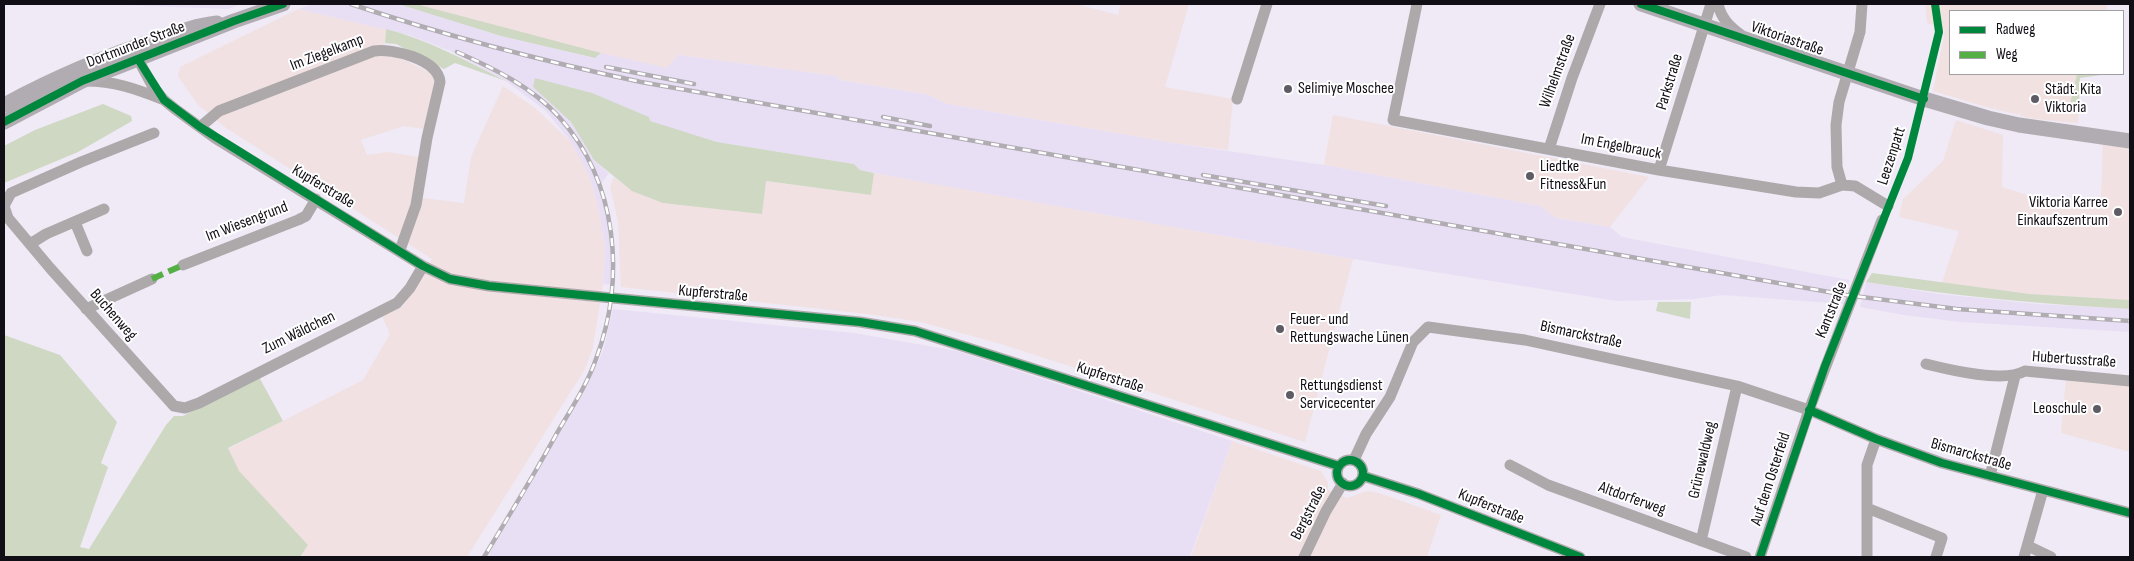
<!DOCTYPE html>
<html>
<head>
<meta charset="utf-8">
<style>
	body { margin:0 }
	#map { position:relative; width:2134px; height:561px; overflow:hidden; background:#efeaf6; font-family:"Sofia Sans Condensed",sans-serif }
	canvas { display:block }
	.frame { position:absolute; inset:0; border:5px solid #120e16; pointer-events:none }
	.legend { position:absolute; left:1949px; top:10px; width:175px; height:65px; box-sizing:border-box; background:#fff; border:1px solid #a09fa2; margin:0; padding:6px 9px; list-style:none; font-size:15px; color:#120e16 }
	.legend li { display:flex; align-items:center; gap:10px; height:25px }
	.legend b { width:25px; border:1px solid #a09fa2 }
</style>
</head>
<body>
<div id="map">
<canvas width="2134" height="561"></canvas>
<div class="frame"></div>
<ul class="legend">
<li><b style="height:6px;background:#00873e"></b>Radweg</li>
<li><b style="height:6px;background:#54b045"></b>Weg</li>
</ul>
</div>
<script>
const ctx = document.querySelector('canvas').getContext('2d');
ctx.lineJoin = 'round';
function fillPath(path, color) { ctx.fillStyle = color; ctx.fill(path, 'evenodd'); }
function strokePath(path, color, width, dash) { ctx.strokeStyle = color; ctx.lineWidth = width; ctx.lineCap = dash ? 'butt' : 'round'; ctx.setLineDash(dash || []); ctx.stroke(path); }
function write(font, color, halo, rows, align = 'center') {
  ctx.font = font + ' "Sofia Sans Condensed",sans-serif'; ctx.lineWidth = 4; ctx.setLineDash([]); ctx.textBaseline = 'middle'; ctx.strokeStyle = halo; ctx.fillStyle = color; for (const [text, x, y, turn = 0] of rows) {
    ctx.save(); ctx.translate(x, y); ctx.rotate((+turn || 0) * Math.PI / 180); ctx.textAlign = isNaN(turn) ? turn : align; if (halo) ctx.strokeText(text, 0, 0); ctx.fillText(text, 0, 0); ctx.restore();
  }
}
fillPath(new Path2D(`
	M 416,4 L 1076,4 L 1118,15 L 1121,4 L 1189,4 L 1165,87 L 1233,99 L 1228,150 L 1173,143 L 947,104 L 929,95 L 840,80 L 836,76 L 678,55 L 667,68 L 621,59 Z
	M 298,9 L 386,29 L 384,50 L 431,73 L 436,81 L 424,129 L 404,126 L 361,140 L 367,155 L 388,152 L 419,157 L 414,197 L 464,203 L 471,157 L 503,86 L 535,108 L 571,142 L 589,174 L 598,205 L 605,248 L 603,284 L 593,347 L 585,369 L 467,557 L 300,557 L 308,545 L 218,454 L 363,380 L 390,334 L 382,316 L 403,306 L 432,259 L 226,128 L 198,105 L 178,76 L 180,67 Z
	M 1333,115 L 1649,177 L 1610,227 L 1556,218 L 1540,206 L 1324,165 Z
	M 1956,120 L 2003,135 L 2002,187 L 2057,205 L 2057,201 L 2093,205 L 2101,197 L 2103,143 L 2130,148 L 2130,300 L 2030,294 L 1942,283 L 1959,231 L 1899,217 L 1903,199 L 1943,161 Z
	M 874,173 L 1353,259 L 1305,442 L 1001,344 L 921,322 L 867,314 L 621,287 L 618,221 L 610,187 L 614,177 L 632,191 L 762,214 L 765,181 L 871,195 Z
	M 1232,441 L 1321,471 L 1328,483 L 1328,490 L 1347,498 L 1367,491 L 1379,493 L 1441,515 L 1427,557 L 1191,557 Z`), '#f1e1e2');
fillPath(new Path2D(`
	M 93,4 L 242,4 L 228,9 Z
	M 313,4 L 398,4 L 501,36 L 594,58 L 601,53 L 667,68 L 678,55 L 836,76 L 840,80 L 929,95 L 947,104 L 1173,143 L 1324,165 L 1540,206 L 1556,218 L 1610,227 L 1622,237 L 1849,280 L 1844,304 L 1723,295 L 1694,299 L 1617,301 L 1353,259 L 917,181 L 860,170 L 854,164 L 717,142 L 533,87 L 571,122 L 594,160 L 609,173 L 601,184 L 614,239 L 615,285 L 603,284 L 605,248 L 598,205 L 589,175 L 571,142 L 546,111 L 506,81 L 450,51 L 409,35 L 298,9 Z
	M 1866,282 L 1939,294 L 2038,304 L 2130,309 L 2130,332 L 1960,322 L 1904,315 L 1860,307 Z
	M 613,309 L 854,333 L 957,351 L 1232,441 L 1190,557 L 487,557 L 588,384 L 603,351 Z`), '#e8dff5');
fillPath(new Path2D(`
	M 1925,4 L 2108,4 L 2106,11 L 1950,11 L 1950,74 L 2077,74 L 2078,78 L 2080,78 L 2078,123 L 2035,119 L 2020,116 L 2020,109 L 2019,115 L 2015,114 L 1994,109 L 1996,103 L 1993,109 L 1933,91 L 1945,30 L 1927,23 Z
	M 2066,379 L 2130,385 L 2130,452 L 2061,433 Z`), '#f1e1e1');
fillPath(new Path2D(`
	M 398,4 L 416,4 L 601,53 L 595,58 L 501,36 Z
	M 386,29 C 429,40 467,61 506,81 L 455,63 L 444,69 L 396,44 L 385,43 Z
	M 2077,74 L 2108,74 L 2080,78 L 2079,105 L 2070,104 Z
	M 535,78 L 592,93 L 649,117 L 650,121 L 717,142 L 854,164 L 860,170 L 874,173 L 871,195 L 766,181 L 762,214 L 663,203 L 632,191 L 594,160 L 571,122 L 533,87 Z
	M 103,104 L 131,116 L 132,121 L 78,152 L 4,183 L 4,146 L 35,130 Z
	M 1872,273 L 2030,294 L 2130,300 L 2130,309 C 2041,304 1954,296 1866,282 Z
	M 1658,302 L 1691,302 L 1690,319 L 1656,311 Z
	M 4,335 L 60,355 L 117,422 L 101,463 L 108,467 L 80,547 L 89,549 L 166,425 L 174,416 L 183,416 L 259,377 L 283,421 L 228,448 L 239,471 L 308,545 L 300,557 L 4,557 Z`), '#cfd8c3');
strokePath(new Path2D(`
	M 1417,4 L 1393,120 L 1659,170 L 1796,192 L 1819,193 L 1842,185 L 1855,186 L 1888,206
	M 1718,4 C 1721,18 1729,26 1741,35
	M 134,52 L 153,87 L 164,100 L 175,109 L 215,138 L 423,266 L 450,279 L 489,286 L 860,322 L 915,331 L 1339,466
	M 86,81 C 114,81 136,89 162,99
	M 1237,99 L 1267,4
	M 200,127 L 219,111 L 374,51 C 392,48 438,59 440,82 L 427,138 L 416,205 L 400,250
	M 154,133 L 81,162 L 11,193 L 4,206 L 8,218 L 50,268 L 174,406 L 185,408 L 199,403 L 397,303 L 410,288 L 423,266
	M 1549,149 L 1572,78 L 1600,4
	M 1659,170 L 1711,4
	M 1842,185 L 1837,167 L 1836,125 L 1839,102 L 1860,32 L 1862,4
	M 75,222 L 87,251
	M 30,244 L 46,234 L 104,209
	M 183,265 L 298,220 L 306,216 L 316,199
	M 86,309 L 152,279
	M 1926,364 C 1950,370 2004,383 2025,371 L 2130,381
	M 1354,460 L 1366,434 L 1390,397 L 1413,342 L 1428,327 L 1525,340 L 1737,386 L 1809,410 L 1876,439 L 1942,463 L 2130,513
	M1337 473a13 13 0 1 1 26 0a13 13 0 1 1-26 0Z
	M 1510,465 L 1548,485 L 1746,557
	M 1363,476 L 1419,494 L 1580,557
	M 1990,476 L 2015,376
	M 1867,508 L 1942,538 L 1936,557
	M 1701,541 L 1737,386
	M 2028,546 L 2051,557
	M 1304,557 L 1326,511 L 1343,483
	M 1760,557 L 1809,410 L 1882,220
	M 1867,557 L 1867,465 L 1876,439
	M 2024,557 L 2043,490`), '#ada9ab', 11);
strokePath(new Path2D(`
	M 1641,4 L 1924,99 L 1988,118 L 2019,125 L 2130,141
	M 4,105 C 54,78 108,55 162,38 C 181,31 198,25 217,23
	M 4,122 L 82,81 L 234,21 L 283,4`), '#b1acb1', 15);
const rail = new Path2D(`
	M 351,4 C 446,36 542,61 641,82 L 1846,295 L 1957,309 L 2130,321
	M 457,52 C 493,68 532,87 559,117 C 618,182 626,279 596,359 C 587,385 571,409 557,433 C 534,475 509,516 484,557
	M 606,67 L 694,84
	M 883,117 L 930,126
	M 1203,175 L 1386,206`);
strokePath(rail, '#b0acb2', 4.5);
strokePath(rail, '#fff', 2.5, [8]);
strokePath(new Path2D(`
	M 152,279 L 183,265`), '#54b045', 6, [12, 6]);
strokePath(new Path2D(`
	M 1641,4 L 1924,99
	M 138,59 L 164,100 L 200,127 L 423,266 L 450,279 L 489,286 L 860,322 L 915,331 L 1339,466
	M 4,122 L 82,81 L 234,21 L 283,4
	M 1809,410 L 1876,439 L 1942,463 L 2130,513
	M1337 473a13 13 0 1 1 26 0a13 13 0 1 1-26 0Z
	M 1363,476 L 1419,494 L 1580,557
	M 1760,557 L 1825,366 L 1908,158 L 1939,32 L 1935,4`), '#00873e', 8);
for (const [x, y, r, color] of [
	[1288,89,5,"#5f5b64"],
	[2035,99,5,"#5f5b64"],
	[1530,176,5,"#5f5b64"],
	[2118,212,5,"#5f5b64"],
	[1280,329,5,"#5f5b64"],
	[1290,395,5,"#5f5b64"],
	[2097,409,5,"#5f5b64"]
]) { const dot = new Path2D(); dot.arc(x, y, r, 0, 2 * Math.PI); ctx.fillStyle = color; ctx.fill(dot); strokePath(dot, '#fff', 2); }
write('16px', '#120e16', '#fff', [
	["Viktoriastraße",1787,39,19],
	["Dortmunder Straße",136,45,-21],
	["Im Ziegelkamp",327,53,-21],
	["Wilhelmstraße",1558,71,-70],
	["Parkstraße",1670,82,-73],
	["Im Engelbrauck",1621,147,11],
	["Leezenpatt",1892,156,-72],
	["Kupferstraße",323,187,31],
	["Im Wiesengrund",247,222,-21],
	["Kupferstraße",713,294,5],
	["Kantstraße",1832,310,-68],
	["Buchenweg",113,315,49],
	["Zum Wäldchen",299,333,-26],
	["Bismarckstraße",1581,335,12],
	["Hubertusstraße",2074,360,4],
	["Kupferstraße",1110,378,18],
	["Bismarckstraße",1971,455,16],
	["Grünewaldweg",1703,460,-77],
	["Auf dem Osterfeld",1771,479,-72],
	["Altdorferweg",1632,499,20],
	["Kupferstraße",1491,507,22],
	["Bergstraße",1309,513,-63]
]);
write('16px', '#120e16', '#fff', [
	["Selimiye Moschee",1298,89],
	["Städt. Kita",2045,90],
	["Viktoria",2045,108],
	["Liedtke",1540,167],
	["Fitness&Fun",1540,185],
	["Viktoria Karree",2108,203,"right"],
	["Einkaufszentrum",2108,221,"right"],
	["Feuer- und",1290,320],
	["Rettungswache Lünen",1290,338],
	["Rettungsdienst",1300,386],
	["Servicecenter",1300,404],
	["Leoschule",2087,409,"right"]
], 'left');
</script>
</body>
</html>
